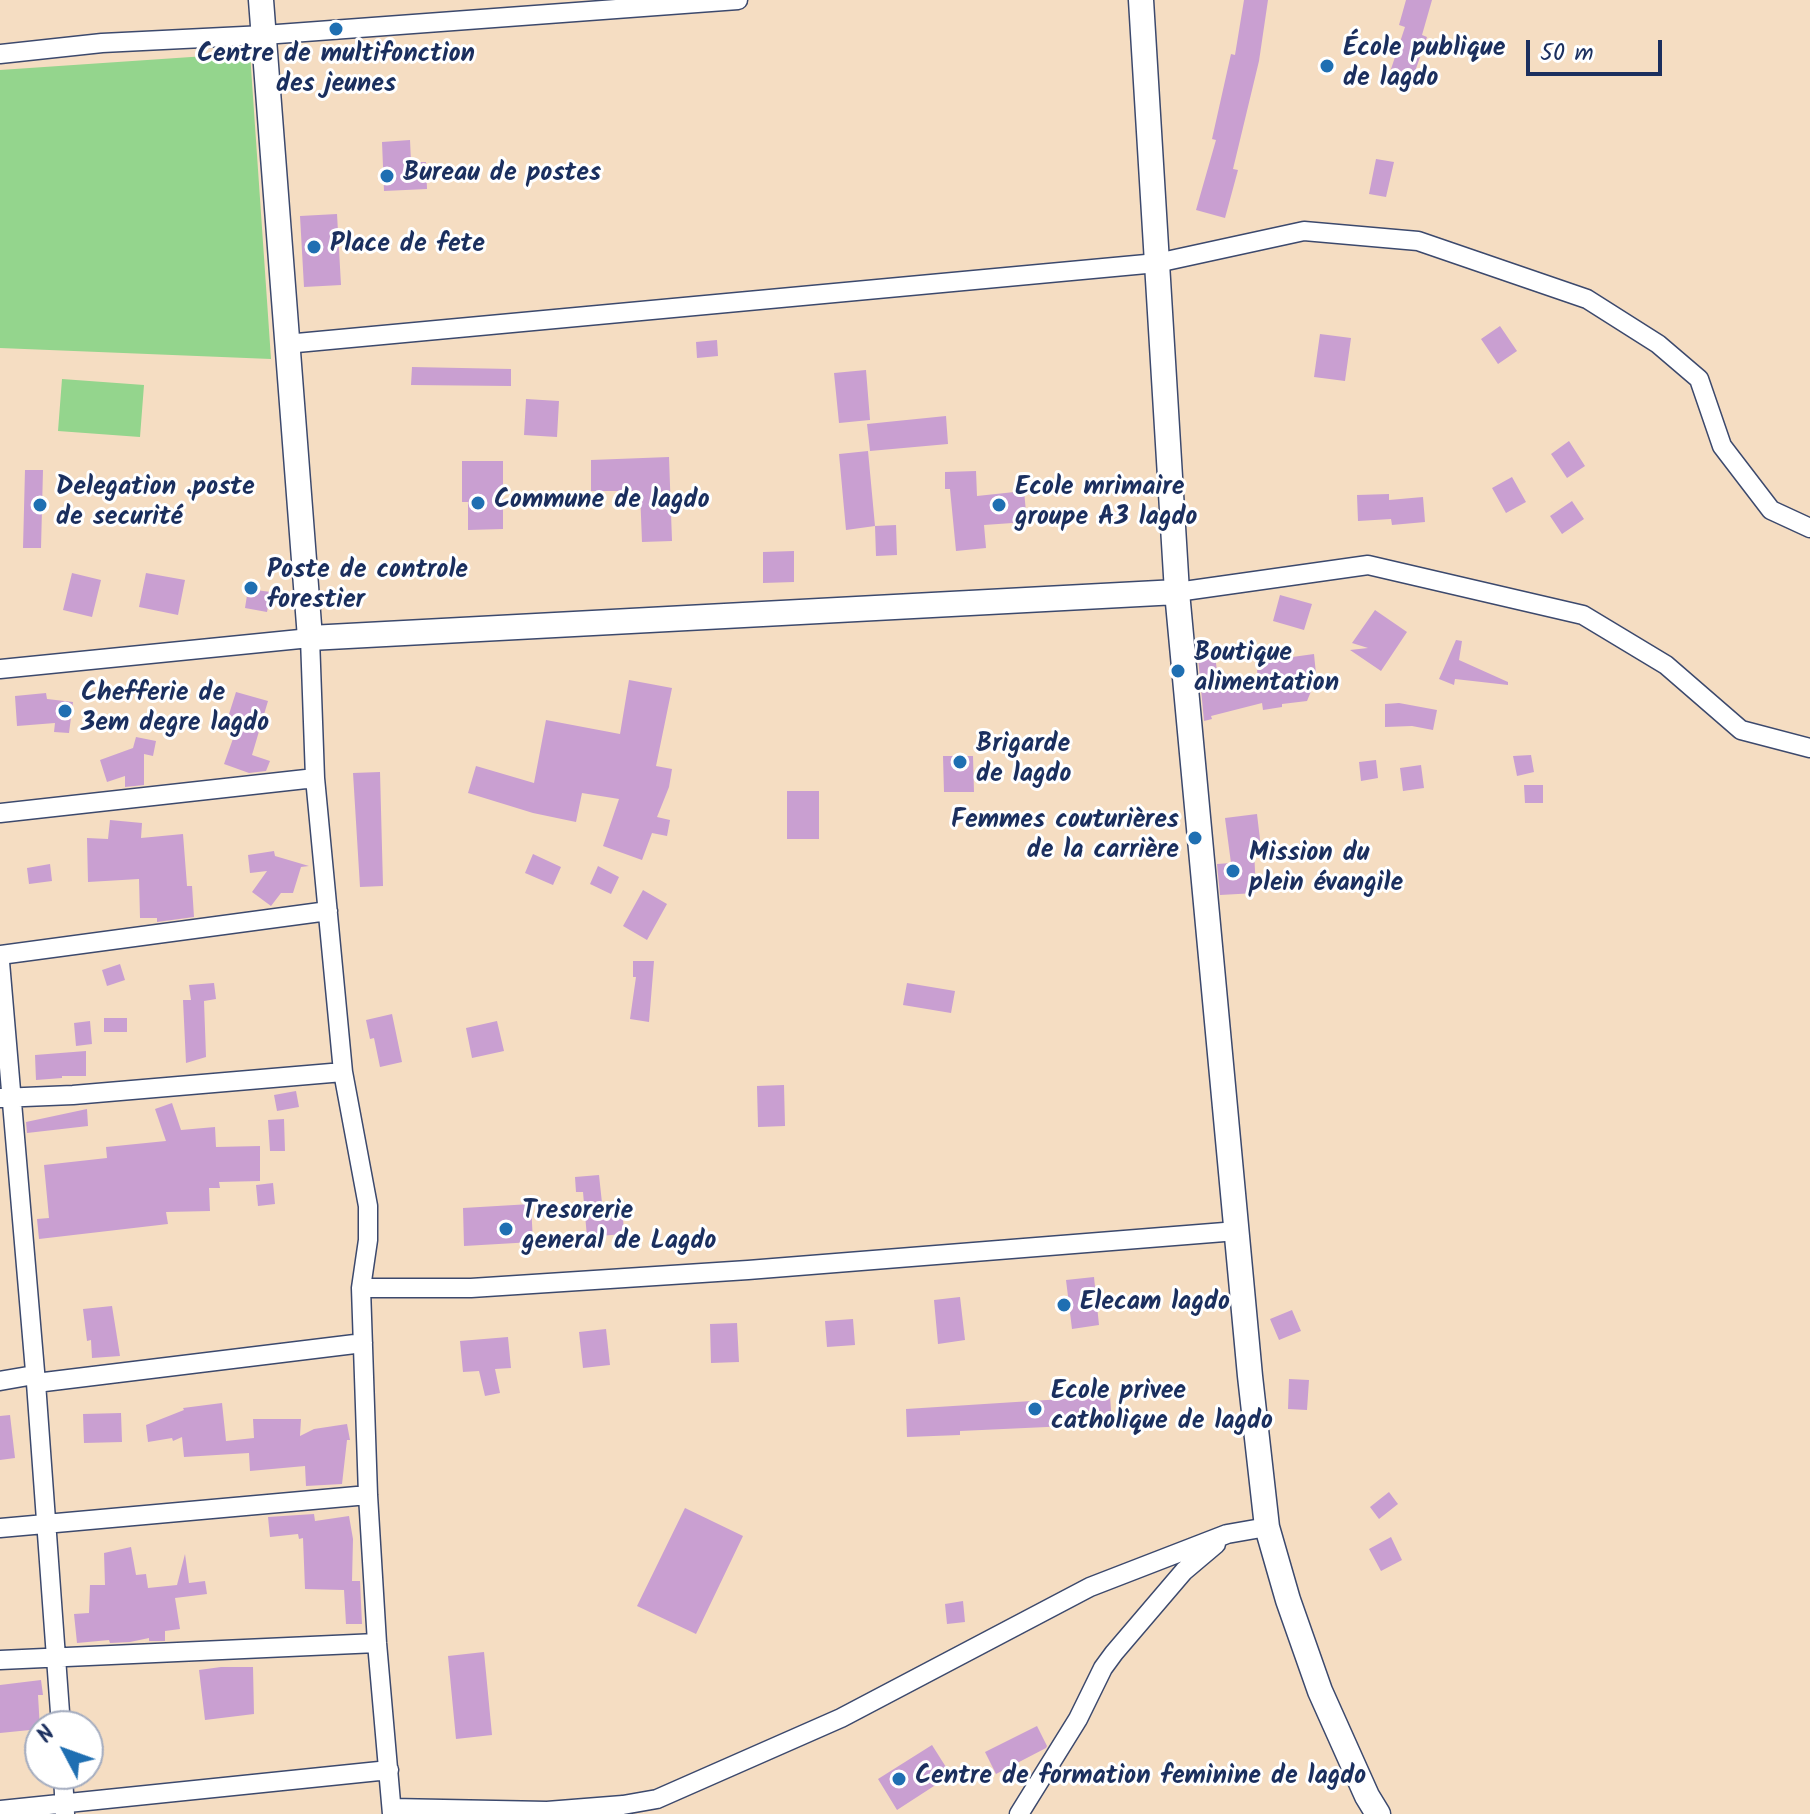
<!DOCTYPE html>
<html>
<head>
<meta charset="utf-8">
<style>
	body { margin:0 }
	#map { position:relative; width:1810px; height:1814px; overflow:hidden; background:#f5ddc2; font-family:Kalam,sans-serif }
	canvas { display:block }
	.north { position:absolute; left:24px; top:1710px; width:80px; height:80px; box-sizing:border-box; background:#fff; border:2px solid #a4acbf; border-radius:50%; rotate:311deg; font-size:22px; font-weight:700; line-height:32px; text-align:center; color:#1b2f5e }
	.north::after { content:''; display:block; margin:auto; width:28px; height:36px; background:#1f6fb2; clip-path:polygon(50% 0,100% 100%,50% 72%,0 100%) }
	.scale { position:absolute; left:1526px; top:40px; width:136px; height:36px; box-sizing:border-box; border:4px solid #1b2f5e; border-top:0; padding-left:10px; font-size:24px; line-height:28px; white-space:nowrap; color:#1b2f5e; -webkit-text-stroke:6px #fff; paint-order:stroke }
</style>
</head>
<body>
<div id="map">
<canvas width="1810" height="1814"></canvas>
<div class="north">N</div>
<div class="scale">50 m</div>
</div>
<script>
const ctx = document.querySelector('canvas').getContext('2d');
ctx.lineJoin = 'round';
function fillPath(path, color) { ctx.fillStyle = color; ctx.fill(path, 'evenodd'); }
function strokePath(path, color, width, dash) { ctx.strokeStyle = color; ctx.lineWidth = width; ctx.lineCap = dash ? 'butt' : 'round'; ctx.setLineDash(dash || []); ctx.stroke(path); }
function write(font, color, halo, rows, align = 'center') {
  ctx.font = font + ' Kalam,sans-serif'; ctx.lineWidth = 6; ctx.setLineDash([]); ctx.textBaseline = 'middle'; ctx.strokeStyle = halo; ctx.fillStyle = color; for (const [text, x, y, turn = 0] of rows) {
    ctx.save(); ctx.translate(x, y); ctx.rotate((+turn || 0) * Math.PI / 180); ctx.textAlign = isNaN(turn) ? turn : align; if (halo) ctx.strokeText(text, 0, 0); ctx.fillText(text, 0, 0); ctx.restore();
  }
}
fillPath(new Path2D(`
	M 250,53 L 271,359 L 0,348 L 0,70 Z
	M 62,379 L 144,385 L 140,437 L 58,431 Z`), '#94d58d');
fillPath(new Path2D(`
	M 1244,0 L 1268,0 L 1259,61 L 1233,169 L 1238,170 L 1225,218 L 1196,210 L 1216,140 L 1212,139 L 1231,54 L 1235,55 Z
	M 1406,0 L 1432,0 L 1422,35 L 1427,37 L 1410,86 L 1388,78 L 1405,27 L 1399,25 Z
	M 410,140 L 411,162 L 426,162 L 427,189 L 384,191 L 382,142 Z
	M 1376,159 L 1394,162 L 1386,197 L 1369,194 Z
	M 337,214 L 341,285 L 304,287 L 300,216 Z
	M 1500,326 L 1517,351 L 1498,364 L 1481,339 Z
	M 1320,334 L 1351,338 L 1345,381 L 1314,377 Z
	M 717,340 L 718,356 L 697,358 L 696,342 Z
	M 412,367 L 511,369 L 511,386 L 411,385 Z
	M 866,370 L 870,420 L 839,423 L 834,373 Z
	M 526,399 L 559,401 L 557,437 L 524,435 Z
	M 946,416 L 948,444 L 870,451 L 867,424 Z
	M 1569,441 L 1585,466 L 1567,478 L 1551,454 Z
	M 868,451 L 875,526 L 846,530 L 839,454 Z
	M 669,457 L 672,541 L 642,542 L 640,491 L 591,491 L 591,460 Z
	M 462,461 L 503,461 L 503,529 L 468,530 L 468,502 L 462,502 Z
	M 25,470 L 43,470 L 41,548 L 23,548 Z
	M 976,471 L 977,496 L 1024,491 L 1027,522 L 984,525 L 986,548 L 956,551 L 950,489 L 945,489 L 945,472 Z
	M 1512,477 L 1526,502 L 1506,513 L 1492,488 Z
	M 1389,494 L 1389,500 L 1423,497 L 1425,522 L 1392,525 L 1391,519 L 1358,521 L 1357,495 Z
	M 1572,501 L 1584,519 L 1562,534 L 1550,516 Z
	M 896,525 L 897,555 L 876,556 L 875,526 Z
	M 794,551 L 794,582 L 763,583 L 763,552 Z
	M 72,573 L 101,580 L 92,617 L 63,610 Z
	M 146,573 L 185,580 L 178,615 L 139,607 Z
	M 248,589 L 271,592 L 267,612 L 245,608 Z
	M 1280,595 L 1312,604 L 1304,630 L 1273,621 Z
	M 1375,610 L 1407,632 L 1381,671 L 1350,650 L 1368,648 L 1352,643 Z
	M 1456,640 L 1462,641 L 1459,660 L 1508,682 L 1508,685 L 1455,679 L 1454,685 L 1439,679 Z
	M 1263,651 L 1279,653 L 1278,659 L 1314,654 L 1316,674 L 1313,674 L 1314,684 L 1307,701 L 1282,704 L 1282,707 L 1263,710 L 1262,703 L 1211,716 L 1212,719 L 1204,721 L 1198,657 L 1215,655 L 1219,688 L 1258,679 L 1257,670 L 1261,670 Z
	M 629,680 L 672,688 L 656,766 L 672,769 L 669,787 L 657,817 L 670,820 L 667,836 L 652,833 L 642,860 L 603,846 L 619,799 L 582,793 L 576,822 L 533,813 L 468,793 L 476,766 L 534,783 L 546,720 L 620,734 Z
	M 236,692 L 268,701 L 252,755 L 270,761 L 266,771 L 249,773 L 224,764 L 235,733 L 224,730 Z
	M 46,693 L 47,699 L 73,702 L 69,733 L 54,732 L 55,723 L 17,726 L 15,696 Z
	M 1399,703 L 1437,710 L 1433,730 L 1412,726 L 1385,727 L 1385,704 Z
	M 136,737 L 156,741 L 153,756 L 144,754 L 144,785 L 125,787 L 125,776 L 107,782 L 100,760 L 133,748 Z
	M 1531,755 L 1534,772 L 1517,776 L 1513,756 Z
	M 943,756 L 973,756 L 974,792 L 944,792 Z
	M 1376,760 L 1378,778 L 1361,781 L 1359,762 Z
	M 1421,765 L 1424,788 L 1403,791 L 1400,768 Z
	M 380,772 L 383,886 L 360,887 L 353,773 Z
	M 1524,785 L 1543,785 L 1543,803 L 1525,803 Z
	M 787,791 L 819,791 L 819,839 L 787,839 Z
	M 1257,814 L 1261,848 L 1254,849 L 1256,893 L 1220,895 L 1217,864 L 1231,863 L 1225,818 Z
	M 110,820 L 142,823 L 141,838 L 183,834 L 187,886 L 192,886 L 194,917 L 157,922 L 157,918 L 140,918 L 139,879 L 88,882 L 87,838 L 108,839 Z
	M 274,851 L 275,856 L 309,866 L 301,867 L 293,893 L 281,893 L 271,906 L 252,892 L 267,871 L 250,873 L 248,855 Z
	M 533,854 L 561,867 L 553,885 L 525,873 Z
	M 50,864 L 52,881 L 29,884 L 27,868 Z
	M 598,866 L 619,877 L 611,894 L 590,884 Z
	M 643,890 L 667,904 L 647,940 L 623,926 Z
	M 633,961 L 654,961 L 649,1022 L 630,1019 L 636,977 L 633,977 Z
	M 120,964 L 125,980 L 107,986 L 102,970 Z
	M 214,983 L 216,999 L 204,1001 L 206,1057 L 186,1063 L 183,1000 L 191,1000 L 189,985 Z
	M 907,983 L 955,991 L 951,1013 L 903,1005 Z
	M 392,1014 L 402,1062 L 380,1067 L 374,1038 L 370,1039 L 366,1020 Z
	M 104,1018 L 127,1018 L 127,1032 L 104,1032 Z
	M 90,1021 L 92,1044 L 76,1046 L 74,1023 Z
	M 497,1021 L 504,1051 L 472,1058 L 466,1028 Z
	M 86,1051 L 86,1076 L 62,1076 L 62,1078 L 36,1080 L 35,1055 Z
	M 784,1085 L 785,1126 L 758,1127 L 757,1086 Z
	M 296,1091 L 299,1107 L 277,1111 L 274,1095 Z
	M 172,1103 L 181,1130 L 215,1127 L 216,1147 L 260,1146 L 260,1181 L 219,1182 L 220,1188 L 209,1188 L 210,1211 L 166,1212 L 168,1224 L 39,1239 L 37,1219 L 49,1218 L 44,1165 L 107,1158 L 106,1147 L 166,1141 L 155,1109 Z
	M 87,1109 L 88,1126 L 27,1133 L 26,1122 Z
	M 284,1119 L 285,1151 L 270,1151 L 268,1120 Z
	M 599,1175 L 602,1203 L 622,1201 L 624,1234 L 587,1237 L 583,1192 L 576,1192 L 575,1177 Z
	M 273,1183 L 275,1204 L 258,1206 L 256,1185 Z
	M 531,1204 L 533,1242 L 464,1246 L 463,1208 Z
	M 1094,1277 L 1099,1325 L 1072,1329 L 1066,1280 Z
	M 960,1297 L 965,1340 L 938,1344 L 934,1300 Z
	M 112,1306 L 120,1356 L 92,1358 L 91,1340 L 87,1341 L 83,1309 Z
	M 1292,1310 L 1301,1331 L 1279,1340 L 1270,1319 Z
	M 853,1319 L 855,1345 L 827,1347 L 825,1321 Z
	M 737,1323 L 739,1362 L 711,1363 L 710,1324 Z
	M 606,1329 L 610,1365 L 583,1368 L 579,1332 Z
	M 508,1337 L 511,1368 L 495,1369 L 500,1393 L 485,1396 L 479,1371 L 463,1372 L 460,1341 Z
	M 1289,1379 L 1309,1380 L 1307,1410 L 1288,1409 Z
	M 1110,1396 L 1112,1424 L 960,1431 L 960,1435 L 907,1437 L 906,1409 Z
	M 222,1403 L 226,1441 L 254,1438 L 253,1419 L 301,1419 L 300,1436 L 314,1429 L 347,1424 L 350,1440 L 347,1440 L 342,1484 L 306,1486 L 305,1466 L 250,1471 L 249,1453 L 184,1457 L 182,1437 L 173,1441 L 172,1438 L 148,1442 L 146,1425 L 184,1410 L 183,1408 Z
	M 121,1413 L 122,1442 L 84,1443 L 83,1414 Z
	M 10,1415 L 15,1458 L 0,1460 L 0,1416 Z
	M 1389,1492 L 1398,1504 L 1379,1519 L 1370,1507 Z
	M 685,1508 L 743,1536 L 696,1634 L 637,1606 Z
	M 314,1514 L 315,1521 L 349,1516 L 353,1539 L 352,1581 L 360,1581 L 362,1624 L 346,1624 L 344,1590 L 305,1589 L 303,1538 L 299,1539 L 298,1534 L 270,1537 L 268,1517 Z
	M 1391,1537 L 1402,1560 L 1381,1571 L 1369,1549 Z
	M 131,1547 L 136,1575 L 146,1574 L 148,1588 L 177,1585 L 185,1554 L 189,1583 L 205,1581 L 207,1594 L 175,1598 L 180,1629 L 165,1631 L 165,1641 L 149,1641 L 149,1638 L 130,1642 L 110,1643 L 109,1640 L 77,1643 L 74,1614 L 89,1613 L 90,1585 L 105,1585 L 104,1553 Z
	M 963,1601 L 965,1622 L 947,1624 L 945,1604 Z
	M 484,1652 L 492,1735 L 456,1739 L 448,1656 Z
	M 221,1667 L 253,1667 L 254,1714 L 205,1720 L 199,1670 Z
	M 41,1680 L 43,1695 L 38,1695 L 40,1729 L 0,1733 L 0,1685 Z
	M 1037,1726 L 1047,1746 L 1046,1748 L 996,1774 L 985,1752 Z
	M 932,1745 L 951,1775 L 897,1810 L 878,1779 Z`), '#c99fd1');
const street = new Path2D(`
	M 0,54 L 102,43 L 264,35 L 738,0
	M 286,344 L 1157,263 L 1304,231 L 1418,241 L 1587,299 L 1658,344 L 1699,379 L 1722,446 L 1771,510 L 1810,528
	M 1177,592 L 1368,565 L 1583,615 L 1666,665 L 1741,730 L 1810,748
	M 0,669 L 310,638 L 315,778 L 343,1072 L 368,1206 L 368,1240 L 361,1288 L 368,1495 L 377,1643 L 392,1814
	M 0,813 L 315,778
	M 0,955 L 328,911
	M 0,962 L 36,1383 L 61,1726
	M 0,1098 L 73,1095 L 343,1072
	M 361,1288 L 471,1288 L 748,1270 L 1237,1231
	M 0,1381 L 34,1375
	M 36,1383 L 363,1343
	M 0,1528 L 368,1495
	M 0,1660 L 377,1643
	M 63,1774 L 65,1814
	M 392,1808 L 547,1811 L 623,1805 L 657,1799 L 841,1718 L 1090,1587 L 1227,1534 L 1267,1527
	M 0,1810 L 389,1770
	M 1019,1814 L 1078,1719 L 1103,1668 L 1114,1653 L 1184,1571 L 1216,1544`);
const secondary = new Path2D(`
	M 261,0 L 310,638 L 1177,592
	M 1141,0 L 1177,592 L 1250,1376 L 1267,1527 L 1288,1600 L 1320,1691 L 1367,1796 L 1378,1814`);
strokePath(street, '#3c496d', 21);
strokePath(secondary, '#3c496d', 27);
strokePath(street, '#fff', 18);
strokePath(secondary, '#fff', 24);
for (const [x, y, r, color] of [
	[336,29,8,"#1f6fb2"],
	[1327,66,8,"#1f6fb2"],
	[387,176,8,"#1f6fb2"],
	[314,247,8,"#1f6fb2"],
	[478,503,8,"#1f6fb2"],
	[40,505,8,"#1f6fb2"],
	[999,505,8,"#1f6fb2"],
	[251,588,8,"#1f6fb2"],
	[1178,671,8,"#1f6fb2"],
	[65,711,8,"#1f6fb2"],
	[960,762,8,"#1f6fb2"],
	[1195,838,8,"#1f6fb2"],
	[1233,871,8,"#1f6fb2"],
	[506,1229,8,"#1f6fb2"],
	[1064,1305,8,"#1f6fb2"],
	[1035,1409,8,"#1f6fb2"],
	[899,1779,8,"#1f6fb2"]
]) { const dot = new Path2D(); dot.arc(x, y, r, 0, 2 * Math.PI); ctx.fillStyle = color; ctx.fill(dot); strokePath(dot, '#fff', 3); }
write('bold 26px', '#1b2f5e', '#fff', [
	["École publique",1343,51],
	["de lagdo",1343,81],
	["Centre de multifonction",336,57,"center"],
	["des jeunes",336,87,"center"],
	["Bureau de postes",403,176],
	["Place de fete",330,247],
	["Delegation .poste",56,490],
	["de securité",56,520],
	["Ecole mrimaire",1015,490],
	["groupe A3 lagdo",1015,520],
	["Commune de lagdo",494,503],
	["Poste de controle",267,573],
	["forestier",267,603],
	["Boutique",1194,656],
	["alimentation",1194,686],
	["Chefferie de",81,696],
	["3em degre lagdo",81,726],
	["Brigarde",976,747],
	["de lagdo",976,777],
	["Femmes couturières",1179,823,"right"],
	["de la carrière",1179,853,"right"],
	["Mission du",1249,856],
	["plein évangile",1249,886],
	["Tresorerie",522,1214],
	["general de Lagdo",522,1244],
	["Elecam lagdo",1080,1305],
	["Ecole privee",1051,1394],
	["catholique de lagdo",1051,1424],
	["Centre de formation feminine de lagdo",915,1779]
], 'left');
</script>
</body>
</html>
